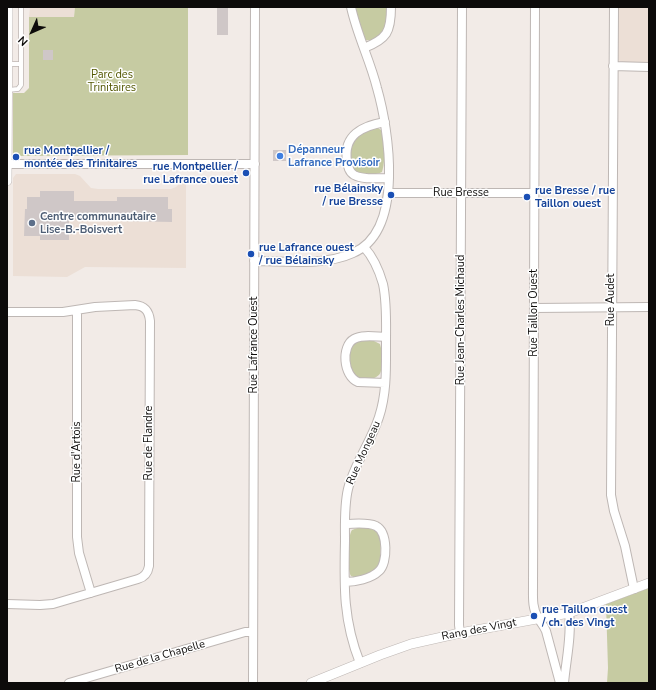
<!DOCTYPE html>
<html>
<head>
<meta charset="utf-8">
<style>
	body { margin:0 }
	#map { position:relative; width:656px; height:690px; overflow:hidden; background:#f2ebe7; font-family:"Nunito Sans",sans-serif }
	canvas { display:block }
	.frame { position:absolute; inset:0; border:8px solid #0d0b0a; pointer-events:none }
	.north { position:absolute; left:12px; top:12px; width:40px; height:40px; -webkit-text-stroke:3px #fff; paint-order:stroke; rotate:225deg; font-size:11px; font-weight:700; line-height:16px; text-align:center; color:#0d0b0a }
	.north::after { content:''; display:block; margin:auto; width:14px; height:18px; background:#0d0b0a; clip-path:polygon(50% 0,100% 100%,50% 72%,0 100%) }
</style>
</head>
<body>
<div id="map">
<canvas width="656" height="690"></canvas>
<div class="frame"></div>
<div class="north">N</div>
</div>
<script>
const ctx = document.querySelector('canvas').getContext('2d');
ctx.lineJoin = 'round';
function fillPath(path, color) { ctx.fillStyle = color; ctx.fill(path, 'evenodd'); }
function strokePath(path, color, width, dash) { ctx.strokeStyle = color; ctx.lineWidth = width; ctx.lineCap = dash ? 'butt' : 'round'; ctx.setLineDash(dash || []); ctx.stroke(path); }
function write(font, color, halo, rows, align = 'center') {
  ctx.font = font + ' "Nunito Sans",sans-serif'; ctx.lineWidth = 3; ctx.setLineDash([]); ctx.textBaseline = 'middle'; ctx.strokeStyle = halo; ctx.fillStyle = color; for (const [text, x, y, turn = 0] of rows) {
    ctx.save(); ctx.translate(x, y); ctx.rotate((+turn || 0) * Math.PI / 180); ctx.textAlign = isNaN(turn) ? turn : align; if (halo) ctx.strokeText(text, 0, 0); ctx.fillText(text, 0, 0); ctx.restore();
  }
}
fillPath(new Path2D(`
	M 30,7 L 75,7 L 74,17 L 29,17 Z
	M 618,7 L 649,7 L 649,63 L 622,62 L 618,60 L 617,58 Z
	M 16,174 L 75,174 L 80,176 L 91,188 L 98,189 L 171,189 L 176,187 L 186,177 L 186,268 L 85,267 L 67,277 L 13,276 L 13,178 Z`), '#ecdfd6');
fillPath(new Path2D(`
	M 75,7 L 188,7 L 188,155 L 17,156 L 13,153 L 13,93 L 24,93 L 29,88 L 29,17 L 74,17 Z
	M 355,7 L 387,7 C 387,21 385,43 365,40 L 359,25 Z
	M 378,128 L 381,130 C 384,142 386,160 382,172 C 375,176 363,174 355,172 C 351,167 351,163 350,157 C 350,140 361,131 378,128 Z
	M 362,340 L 374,341 L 380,344 L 382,352 L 381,371 C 379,380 363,382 356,376 C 354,374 351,371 349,368 C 349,355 347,344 362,340 Z
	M 360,527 L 376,530 L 381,539 L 380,560 L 378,566 L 373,571 L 365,575 L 354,577 L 351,576 C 347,569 347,537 352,530 Z
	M 649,588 L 649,683 L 607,683 L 608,668 L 606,604 Z`), '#c6cba2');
fillPath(new Path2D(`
	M 217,7 L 228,7 L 228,35 L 217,35 Z
	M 43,50 L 53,50 L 53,60 L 43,60 Z
	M 273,150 L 286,150 L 286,161 L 273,161 Z
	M 40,191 L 74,191 L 74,201 L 117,201 L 117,197 L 168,197 L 168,209 L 172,209 L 172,222 L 69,220 L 69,240 L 40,240 L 40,236 L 24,236 L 25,209 L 27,209 L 27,197 L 40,197 Z`), '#cfc7c7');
const service = new Path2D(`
	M 8,64 L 21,64
	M 8,90 L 18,89 L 21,85 L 21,7`);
const minor = new Path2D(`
	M 535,7 L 533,586 C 533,597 532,608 538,618 C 541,623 544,626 546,631 L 560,683
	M 614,7 L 611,495 L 614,511 L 625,546 L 634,589
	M 364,48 C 387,39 391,32 391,7
	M 613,66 L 649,67
	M 385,122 C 362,126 343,135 347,161 C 348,167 349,172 354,175 C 363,180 378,178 388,178
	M 7,164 L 255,164
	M 388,193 L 534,193
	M 254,261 C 285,261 325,266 353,253 C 405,231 389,130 377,88 C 370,60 357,35 351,7
	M 534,308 L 649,307
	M 77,310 L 77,537 L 79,553 L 91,593
	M 7,312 L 63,312 L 95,307 L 135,305 C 145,306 149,311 150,321 L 149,566 C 148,572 145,577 138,579 L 53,604 L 40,605 L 7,604
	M 385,383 L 358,382 C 343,376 341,346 354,339 C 363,334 377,337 386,337
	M 345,582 C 355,582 371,579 379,571 C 388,563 388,532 376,526 C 367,522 355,524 345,524
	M 460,633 L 459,625 L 462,7
	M 360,663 C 343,620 344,586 345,541 C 345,524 344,506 348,489 C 354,464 371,442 379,417 C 387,393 386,367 386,342 C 386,323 387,303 383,284 C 379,270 374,258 364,247
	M 69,683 L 245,632 L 252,632
	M 253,683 L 255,7
	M 564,683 C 566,660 572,635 569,613`);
const tertiary = new Path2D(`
	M 7,181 L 8,7
	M 311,683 L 380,655 L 411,644 L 460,633 L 569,613 L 649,583`);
strokePath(service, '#beb7b4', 5.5);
strokePath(minor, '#beb7b4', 10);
strokePath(tertiary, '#beb7b4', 10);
strokePath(service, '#fff', 4);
strokePath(minor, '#fff', 8);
strokePath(tertiary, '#fff', 9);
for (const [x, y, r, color] of [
	[280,156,4,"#3f7fe0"],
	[16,157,4,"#1a4fb4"],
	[246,173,4,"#1a4fb4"],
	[391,195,4,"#1a4fb4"],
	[527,197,4,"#1a4fb4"],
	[32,223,4,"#5c6f8a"],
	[251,254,4,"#1a4fb4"],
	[534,616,4,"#1a4fb4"]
]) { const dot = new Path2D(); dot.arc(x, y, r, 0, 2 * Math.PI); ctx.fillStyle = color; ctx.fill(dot); strokePath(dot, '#fff', 1.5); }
write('11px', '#535702', '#fff', [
	["Parc des",112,75],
	["Trinitaires",112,88]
]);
write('bold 11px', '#366cbe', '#fff', [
	["Dépanneur",288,150],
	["Lafrance Provisoir",288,163]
], 'left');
write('bold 11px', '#164399', '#fff', [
	["rue Montpellier /",24,151],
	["montée des Trinitaires",24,164],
	["rue Montpellier /",238,167,"right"],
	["rue Lafrance ouest",238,180,"right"],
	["rue Bélainsky",383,189,"right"],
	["/ rue Bresse",383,202,"right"],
	["rue Bresse / rue",535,191],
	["Taillon ouest",535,204],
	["rue Lafrance ouest",259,248],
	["/ rue Bélainsky",259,261],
	["rue Taillon ouest",542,610],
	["/ ch. des Vingt",542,623]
], 'left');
write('11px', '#0d0b0a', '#fff', [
	["Rue Bresse",461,193],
	["Rue Audet",611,300,-90],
	["Rue Taillon Ouest",534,313,-90],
	["Rue Jean-Charles Michaud",461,320,-90],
	["Rue Lafrance Ouest",254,345,-90],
	["Rue de Flandre",149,443,-90],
	["Rue d'Artois",77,452,-90],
	["Rue Mongeau",364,453,-66],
	["Rang des Vingt",479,630,-11],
	["Rue de la Chapelle",160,657,-16]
]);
write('bold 11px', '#4e5e75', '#fff', [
	["Centre communautaire",40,217],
	["Lise-B.-Boisvert",40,230]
], 'left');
</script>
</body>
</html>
